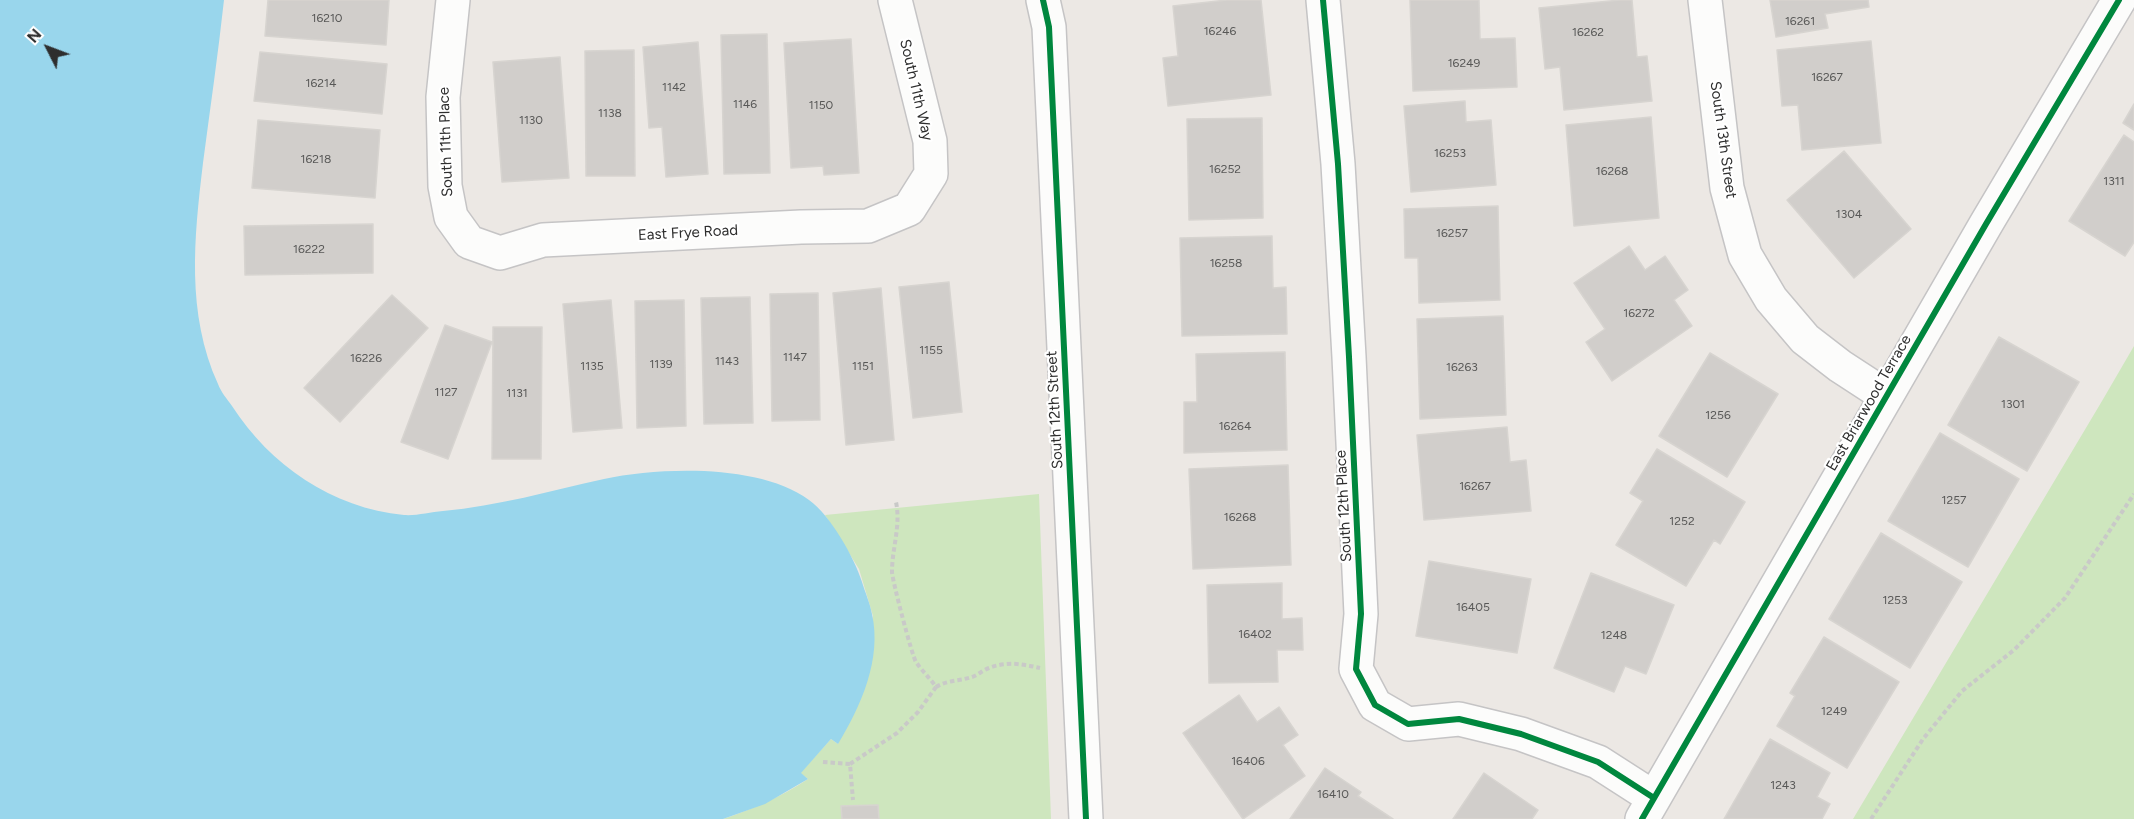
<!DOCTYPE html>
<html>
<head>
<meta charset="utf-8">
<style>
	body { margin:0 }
	#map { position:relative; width:2134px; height:819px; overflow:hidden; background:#ece8e4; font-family:Figtree,sans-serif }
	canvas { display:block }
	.north { position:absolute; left:18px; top:18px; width:60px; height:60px; -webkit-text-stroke:4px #fff; paint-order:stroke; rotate:312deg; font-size:16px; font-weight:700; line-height:24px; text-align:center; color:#2e2e2e }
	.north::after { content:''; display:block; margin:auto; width:21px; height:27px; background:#2e2e2e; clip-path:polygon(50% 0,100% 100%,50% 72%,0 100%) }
</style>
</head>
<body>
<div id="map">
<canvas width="2134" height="819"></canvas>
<div class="north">N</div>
</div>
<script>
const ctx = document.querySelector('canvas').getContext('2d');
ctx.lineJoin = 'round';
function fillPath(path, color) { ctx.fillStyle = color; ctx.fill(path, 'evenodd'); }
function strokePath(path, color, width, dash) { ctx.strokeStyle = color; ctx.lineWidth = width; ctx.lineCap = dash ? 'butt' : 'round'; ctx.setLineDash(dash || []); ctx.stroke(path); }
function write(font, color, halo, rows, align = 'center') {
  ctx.font = font + ' Figtree,sans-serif'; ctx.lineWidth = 4.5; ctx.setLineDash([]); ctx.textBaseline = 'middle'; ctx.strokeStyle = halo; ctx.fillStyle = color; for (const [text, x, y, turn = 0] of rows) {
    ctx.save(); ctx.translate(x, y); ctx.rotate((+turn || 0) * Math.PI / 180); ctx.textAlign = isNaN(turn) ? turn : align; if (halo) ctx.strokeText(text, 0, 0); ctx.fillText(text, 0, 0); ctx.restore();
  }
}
fillPath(new Path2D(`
	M 2134,346 L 2134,819 L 1853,819 L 2102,401 Z
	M 1039,494 L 1051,819 L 723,819 C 755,808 779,798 808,779 L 800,773 L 831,739 L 838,744 L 873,616 L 859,569 L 825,515 Z`), '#cee6be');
fillPath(new Path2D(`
	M 0,0 L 224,0 C 218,55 210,109 203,163 C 194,238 186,313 218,384 C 221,392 227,399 232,406 C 270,465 332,508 404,515 C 416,516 430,512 443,511 C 498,506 550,491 604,479 C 662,467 760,464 809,500 C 831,516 854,557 862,582 C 865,592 870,603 872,614 C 882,659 861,706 838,744 L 831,739 L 801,773 L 808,779 L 765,804 L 723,819 L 0,819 Z`), '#99d6ec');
const building = new Path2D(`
	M 268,0 L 389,0 L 386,45 L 265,36 Z
	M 1227,0 L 1261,0 L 1271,95 L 1168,106 L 1163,58 L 1178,56 L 1173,6 Z
	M 1410,0 L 1479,0 L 1480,39 L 1515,38 L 1517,87 L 1413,91 Z
	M 1620,0 L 1632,0 L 1637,57 L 1647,56 L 1652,101 L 1564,110 L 1560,67 L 1545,69 L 1539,8 Z
	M 1770,0 L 1868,0 L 1869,7 L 1825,14 L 1828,28 L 1776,37 Z
	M 767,34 L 770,173 L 724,174 L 721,35 Z
	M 851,39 L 859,173 L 824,175 L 823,166 L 791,168 L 784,43 Z
	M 1871,41 L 1881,143 L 1802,150 L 1798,105 L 1782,106 L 1777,50 Z
	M 698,42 L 708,174 L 666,177 L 662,127 L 649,128 L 643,47 Z
	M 634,50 L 635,176 L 586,176 L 585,51 Z
	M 260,52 L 387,64 L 382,114 L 254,101 Z
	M 560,57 L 569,178 L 502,182 L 493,62 Z
	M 1465,101 L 1466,122 L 1491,120 L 1496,185 L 1411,192 L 1404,106 Z
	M 2134,104 L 2134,130 L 2123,123 Z
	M 1651,117 L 1659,218 L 1574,226 L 1566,125 Z
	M 1262,118 L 1263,218 L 1189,220 L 1187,119 Z
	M 258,120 L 380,130 L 375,198 L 252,188 Z
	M 2124,135 L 2134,142 L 2134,242 L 2125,256 L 2069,221 Z
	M 1844,151 L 1911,229 L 1854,278 L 1787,200 Z
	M 1498,206 L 1500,300 L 1419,303 L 1418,258 L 1405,258 L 1404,209 Z
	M 373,224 L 373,273 L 245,275 L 244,226 Z
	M 1272,236 L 1273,288 L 1286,287 L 1287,334 L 1182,336 L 1180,238 Z
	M 1629,246 L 1645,270 L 1665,256 L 1688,290 L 1674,300 L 1692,326 L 1612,381 L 1586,342 L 1605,329 L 1574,283 Z
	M 949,282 L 962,412 L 913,418 L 899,287 Z
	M 881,288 L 894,440 L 846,445 L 833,293 Z
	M 818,293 L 820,420 L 772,421 L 770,294 Z
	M 392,295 L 428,328 L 340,422 L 304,388 Z
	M 750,297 L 753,423 L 704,424 L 701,298 Z
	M 611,300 L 622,428 L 573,432 L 563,304 Z
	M 684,300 L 686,426 L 637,428 L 635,301 Z
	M 1503,316 L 1506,415 L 1420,419 L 1417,319 Z
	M 445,325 L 492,342 L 448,459 L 401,442 Z
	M 493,327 L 542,327 L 541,459 L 492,459 Z
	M 1999,337 L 2079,382 L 2027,471 L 1948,425 Z
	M 1285,352 L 1287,450 L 1184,453 L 1184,402 L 1197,402 L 1196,354 Z
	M 1710,353 L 1778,394 L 1727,477 L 1659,436 Z
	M 1507,427 L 1510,462 L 1526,460 L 1531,511 L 1424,520 L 1417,435 Z
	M 1940,433 L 2019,479 L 1968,567 L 1888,521 Z
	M 1657,449 L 1745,502 L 1720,544 L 1714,540 L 1686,586 L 1616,545 L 1643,501 L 1630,493 Z
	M 1288,465 L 1291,565 L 1193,569 L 1189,469 Z
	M 1881,533 L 1962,582 L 1910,668 L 1829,619 Z
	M 1429,561 L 1531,579 L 1517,653 L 1416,636 Z
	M 1591,573 L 1674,605 L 1646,674 L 1625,666 L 1614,692 L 1554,668 Z
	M 1282,583 L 1282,619 L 1302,618 L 1303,650 L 1277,650 L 1278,682 L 1209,683 L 1207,585 Z
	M 1824,637 L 1899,682 L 1847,768 L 1777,726 L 1795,696 L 1790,693 Z
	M 1239,695 L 1257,722 L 1279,707 L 1298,735 L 1283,745 L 1305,776 L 1243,819 L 1183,733 Z
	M 1770,739 L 1830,773 L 1817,797 L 1830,804 L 1822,819 L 1724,819 Z
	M 1325,768 L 1361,792 L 1358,796 L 1393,819 L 1290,819 Z
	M 1484,773 L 1538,810 L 1532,819 L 1453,819 Z
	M 878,805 L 879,819 L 842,819 L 841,806 Z`);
fillPath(building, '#d1cecb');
strokePath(building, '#d7d4d0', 1.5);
const street = new Path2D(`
	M 453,0 L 443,97 L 445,186 L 451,217 L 469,242 L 500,253 L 543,240 L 801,227 L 868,226 L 909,209 L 931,174 L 930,141 L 895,0
	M 1043,0 L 1049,27 L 1086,819
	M 1323,0 L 1338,164 L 1349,357 L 1361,614 L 1356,669 L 1375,705 L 1408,724 L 1459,719 L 1521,734 L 1598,762 L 1654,798
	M 1705,0 L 1727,188 L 1745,255 L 1771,299 L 1805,339 L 1840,366 L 1886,396
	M 1642,819 L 1986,224 L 2119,0`);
strokePath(street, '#c5c4c5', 36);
strokePath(new Path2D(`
	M 936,687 C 947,680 960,681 972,677 C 978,675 983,670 989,668 C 1007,661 1022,664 1040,668
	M 823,762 L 850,764 L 853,800
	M 850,764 L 897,733 L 918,712 L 936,687 C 930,678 922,671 916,662 C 912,656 892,579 892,572 C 892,548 901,526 896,502
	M 1871,819 L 1923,739 L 1962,691 L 2014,650 L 2065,598 L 2134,494`), '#c9c9c8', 4, [4.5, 3]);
strokePath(street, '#fcfcfb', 33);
strokePath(new Path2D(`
	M 1043,0 L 1049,27 L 1086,819
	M 1323,0 L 1338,164 L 1349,357 L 1361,614 L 1356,669 L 1375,705 L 1408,724 L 1459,719 L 1521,734 L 1598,762 L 1654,798
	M 1642,819 L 1986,224 L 2119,0`), '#00873e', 6);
write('12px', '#585857', null, [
	["16210",327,18],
	["16261",1800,21],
	["16246",1220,31],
	["16262",1588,32],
	["16249",1464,63],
	["16267",1827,77],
	["16214",321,83],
	["1142",674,87],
	["1146",745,104],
	["1150",821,105],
	["1138",610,113],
	["1130",531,120],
	["16253",1450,153],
	["16218",316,159],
	["16252",1225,169],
	["16268",1612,171],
	["1311",2114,181],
	["1304",1849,214],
	["16257",1452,233],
	["16222",309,249],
	["16258",1226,263],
	["16272",1639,313],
	["1155",931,350],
	["1147",795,357],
	["16226",366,358],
	["1143",727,361],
	["1139",661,364],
	["1135",592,366],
	["1151",863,366],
	["16263",1462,367],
	["1127",446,392],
	["1131",517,393],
	["1301",2013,404],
	["1256",1718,415],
	["16264",1235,426],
	["16267",1475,486],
	["1257",1954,500],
	["16268",1240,517],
	["1252",1682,521],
	["1253",1895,600],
	["16405",1473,607],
	["16402",1255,634],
	["1248",1614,635],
	["1249",1834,711],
	["16406",1248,761],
	["1243",1783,785],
	["16410",1333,794]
]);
write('15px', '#2e2e2e', '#fff', [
	["South 11th Way",916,90,77],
	["South 13th Street",1723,140,82],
	["South 11th Place",446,142,-92],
	["East Frye Road",688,233,-3],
	["East Briarwood Terrace",1869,403,-60],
	["South 12th Street",1055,410,-93],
	["South 12th Place",1344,506,-93]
]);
</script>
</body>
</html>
